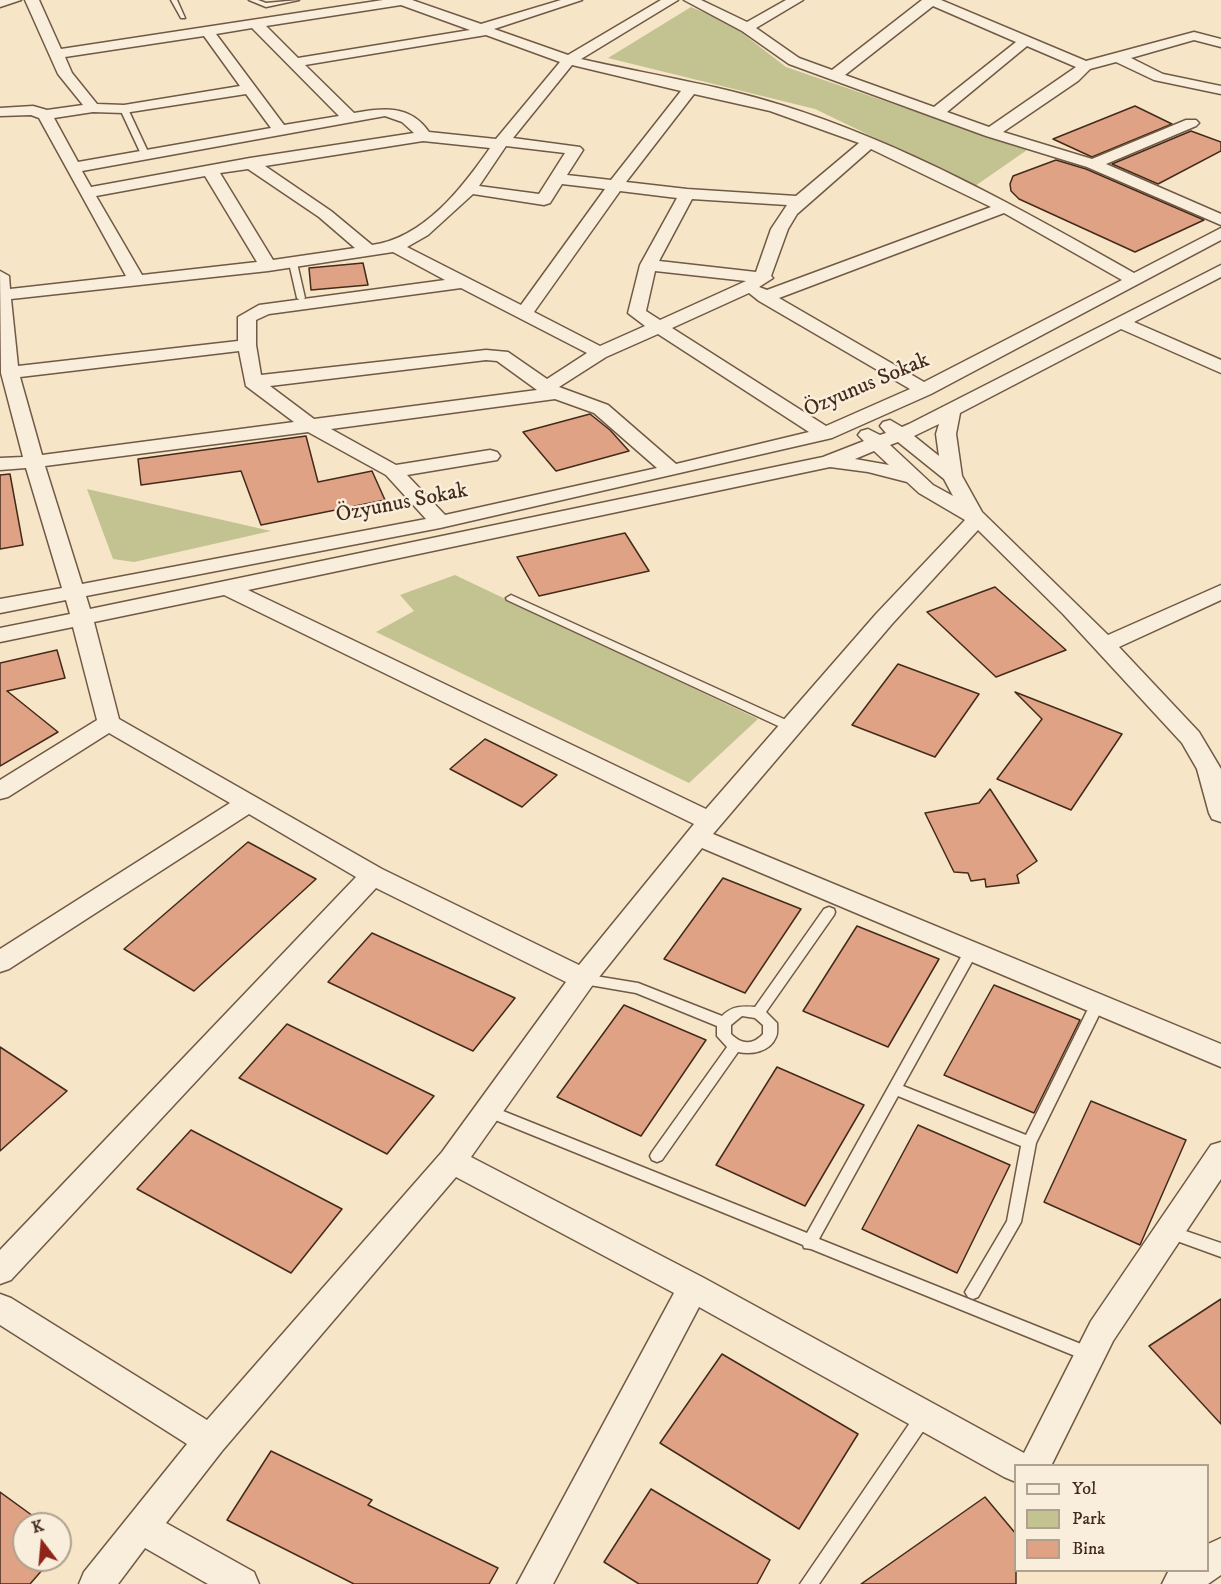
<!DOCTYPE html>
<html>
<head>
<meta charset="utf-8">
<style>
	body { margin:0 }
	#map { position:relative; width:1221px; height:1584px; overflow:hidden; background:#f6e5c7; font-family:"IM FELL DW Pica",serif }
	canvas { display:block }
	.legend { position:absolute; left:1014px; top:1464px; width:195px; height:108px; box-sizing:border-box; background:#f9eedb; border:2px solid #b0a08e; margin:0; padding:8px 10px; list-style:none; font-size:18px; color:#432a1a }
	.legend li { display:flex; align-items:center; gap:12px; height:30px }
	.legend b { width:30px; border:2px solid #b0a08e }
	.north { position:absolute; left:12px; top:1512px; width:60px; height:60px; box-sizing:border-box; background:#f9eedb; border:2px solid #b0a08e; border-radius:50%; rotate:344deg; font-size:16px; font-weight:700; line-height:24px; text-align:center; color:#432a1a }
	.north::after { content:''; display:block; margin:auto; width:21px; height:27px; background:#8f2418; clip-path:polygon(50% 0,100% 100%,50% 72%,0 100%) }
</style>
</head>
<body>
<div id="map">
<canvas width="1221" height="1584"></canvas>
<ul class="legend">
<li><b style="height:8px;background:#f9eedb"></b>Yol</li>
<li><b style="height:16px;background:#c3c291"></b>Park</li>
<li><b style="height:16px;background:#e0a285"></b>Bina</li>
</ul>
<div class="north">K</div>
</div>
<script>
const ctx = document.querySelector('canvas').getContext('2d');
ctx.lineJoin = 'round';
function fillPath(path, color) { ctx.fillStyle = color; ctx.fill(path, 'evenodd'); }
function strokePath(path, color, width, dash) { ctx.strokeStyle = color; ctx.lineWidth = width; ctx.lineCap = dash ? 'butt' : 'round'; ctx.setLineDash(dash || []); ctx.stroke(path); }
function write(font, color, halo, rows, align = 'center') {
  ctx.font = font + ' "IM FELL DW Pica",serif'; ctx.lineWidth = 5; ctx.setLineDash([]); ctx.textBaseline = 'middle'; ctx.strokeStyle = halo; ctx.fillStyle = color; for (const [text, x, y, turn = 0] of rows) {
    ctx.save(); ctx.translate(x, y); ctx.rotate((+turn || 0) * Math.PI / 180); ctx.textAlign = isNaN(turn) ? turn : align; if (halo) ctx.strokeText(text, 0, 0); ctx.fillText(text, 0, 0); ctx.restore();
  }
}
fillPath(new Path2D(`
	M 691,7 L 729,23 L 786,67 L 1027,150 L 975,186 L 815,109 L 608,58 Z
	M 87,489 L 271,531 L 134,562 L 113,559 Z
	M 455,575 L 758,719 L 689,783 L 376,632 L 414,611 L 400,595 Z`), '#c3c291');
const building = new Path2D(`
	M 1135,106 L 1172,124 L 1092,157 L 1053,139 Z
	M 1191,131 L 1221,142 L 1221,151 L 1158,184 L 1112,164 Z
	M 1056,160 L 1086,169 L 1204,220 L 1135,252 L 1019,199 L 1011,191 L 1010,184 L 1013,176 Z
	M 363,263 L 368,285 L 311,290 L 309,268 Z
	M 590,414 L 610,430 L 629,451 L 556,471 L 523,432 Z
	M 306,436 L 318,482 L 372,471 L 385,500 L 261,525 L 241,471 L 141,485 L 138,459 Z
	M 10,474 L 23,545 L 0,549 L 0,475 Z
	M 625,533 L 649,571 L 539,596 L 517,557 Z
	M 995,587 L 1066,650 L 996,677 L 927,612 Z
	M 57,650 L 65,678 L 7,691 L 58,732 L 0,766 L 0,663 Z
	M 898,664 L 979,694 L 935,757 L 852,725 Z
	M 1015,692 L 1122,734 L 1071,810 L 997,779 L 1042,719 Z
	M 485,739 L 557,775 L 522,807 L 450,769 Z
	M 990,789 L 1037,861 L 1017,875 L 1019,883 L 986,887 L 985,879 L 971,881 L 968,873 L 954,872 L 925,813 L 979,803 Z
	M 248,842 L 316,879 L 194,991 L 124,949 Z
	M 723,878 L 801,909 L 745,993 L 664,959 Z
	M 857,926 L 939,959 L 888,1047 L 803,1011 Z
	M 372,933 L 515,998 L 473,1051 L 328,982 Z
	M 994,985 L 1080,1020 L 1034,1113 L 944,1075 Z
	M 624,1005 L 706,1040 L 641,1136 L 557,1097 Z
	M 287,1024 L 434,1096 L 387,1154 L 239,1078 Z
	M 0,1047 L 67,1091 L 0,1151 Z
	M 777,1067 L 864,1105 L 805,1206 L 716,1165 Z
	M 1091,1101 L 1186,1140 L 1140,1245 L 1044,1202 Z
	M 918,1125 L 1010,1165 L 957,1273 L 862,1229 Z
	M 191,1130 L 342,1209 L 291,1273 L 137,1189 Z
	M 1221,1299 L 1221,1424 L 1149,1346 Z
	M 722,1354 L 858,1434 L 799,1529 L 660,1443 Z
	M 271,1451 L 372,1500 L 368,1505 L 498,1568 L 489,1584 L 354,1584 L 227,1520 Z
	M 651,1489 L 770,1560 L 757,1584 L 639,1584 L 604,1562 Z
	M 0,1492 L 44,1524 L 24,1524 L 24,1560 L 51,1560 L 30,1584 L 0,1584 Z
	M 985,1497 L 1016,1534 L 1016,1584 L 861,1584 Z`);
fillPath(building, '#e0a285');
strokePath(building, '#432a1a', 1.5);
const lane = new Path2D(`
	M 171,0 L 177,0 L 185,18 L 181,18 Z
	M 249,0 L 258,0 L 266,3 L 299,0 L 266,7 Z
	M 121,107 L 128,109 L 149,154 L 148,156 L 141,154 L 120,109 Z
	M 293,260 L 297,263 L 305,298 L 301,301 L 297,298 L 289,263 Z
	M 511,595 L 797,725 L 799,728 L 793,732 L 789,731 L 507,600 L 506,598 Z
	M 829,907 L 834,909 L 835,912 L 834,915 L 766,1012 L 777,1023 C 777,1027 778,1033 776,1037 C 770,1052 751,1055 738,1052 L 662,1160 L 657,1162 L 652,1160 L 650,1156 L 652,1152 L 727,1047 L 717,1036 L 717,1026 L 636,993 L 578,983 L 576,979 L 578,975 L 583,974 L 638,983 L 722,1016 C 732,1006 741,1006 755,1007 L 824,909 ZM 742,1016 L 755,1018 L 763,1025 L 763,1034 C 753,1045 742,1045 731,1034 L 731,1025 Z
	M 971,946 L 976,948 L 978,951 L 903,1086 L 1026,1135 L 1087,1011 L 1092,1010 L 1097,1011 L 1099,1015 L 1036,1143 L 1021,1222 L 978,1297 L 973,1299 L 968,1297 L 965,1292 L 968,1287 L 1007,1221 L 1021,1146 L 898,1096 L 819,1239 L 1096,1350 L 1098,1355 L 1096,1360 L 1090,1362 L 811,1249 L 804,1248 L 803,1245 L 483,1115 L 481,1111 L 483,1107 L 488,1105 L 493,1107 L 807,1233 L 966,948 Z
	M 1171,1226 L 1221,1243 L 1221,1257 L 1166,1237 L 1164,1232 L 1166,1227 Z
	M 924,1408 L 930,1411 L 932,1416 L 930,1421 L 819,1584 L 800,1584 L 918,1411 Z`);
const street = new Path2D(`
	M 0,0 L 21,0 L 0,7 Z
	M 25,0 L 39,0 L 61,49 L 383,0 L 412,0 L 481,24 L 561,0 L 582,0 L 494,29 L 568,55 L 661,0 L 678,0 L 581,59 C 646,74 718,85 781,105 C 906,144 1021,209 1134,273 L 1221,228 L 1221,240 L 931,394 L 832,438 L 440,528 L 86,596 L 90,609 L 823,457 L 864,441 L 858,435 L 861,431 L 868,429 L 880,435 L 886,433 L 880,426 L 883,422 L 890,420 L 902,427 L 909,424 L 1221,265 L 1221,277 L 1134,322 L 1221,360 L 1221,373 L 1121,329 L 960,413 L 956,434 L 962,476 L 982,512 L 1108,635 L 1221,585 L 1221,600 L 1119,647 L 1199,732 L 1221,769 L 1221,822 L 1212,819 L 1209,813 L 1197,769 L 1182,743 L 1063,614 L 978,530 L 892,624 L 713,834 L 1221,1044 L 1221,1067 L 702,848 L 592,986 L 471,1157 L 704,1278 L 1024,1453 L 1091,1321 L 1211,1145 L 1221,1142 L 1221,1179 L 1113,1341 L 1051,1466 L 1016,1466 L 1016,1482 L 1004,1477 L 699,1307 L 553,1584 L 517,1584 L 674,1293 L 456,1177 L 222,1451 L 166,1523 L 254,1572 L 259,1584 L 208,1584 L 145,1548 L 118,1584 L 79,1584 L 84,1572 L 187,1444 L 0,1325 L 0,1294 L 11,1298 L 207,1420 L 442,1152 L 566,982 L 376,888 L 11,1280 L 0,1284 L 0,1250 L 356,877 L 249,814 L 9,969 L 0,972 L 0,949 L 230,803 L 109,733 L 8,797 L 0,799 L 0,780 L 97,720 L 73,627 L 0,642 L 0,628 L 70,614 L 66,600 L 0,613 L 0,599 L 62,588 L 26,468 L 0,470 L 0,458 L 23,457 L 1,373 L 0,271 L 9,276 L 10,289 L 126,276 L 39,118 L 31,115 L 0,116 L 0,108 L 33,106 L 47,110 L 83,105 L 58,74 ZM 401,5 L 470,30 L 298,58 L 266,26 ZM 252,28 L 339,116 L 284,125 L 216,34 ZM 486,35 L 560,62 L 496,139 L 429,132 C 410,104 382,108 354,113 L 305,65 ZM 204,36 L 240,86 L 124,105 L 97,104 L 72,73 L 65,57 ZM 572,65 L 681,91 L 611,180 L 567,175 L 583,150 L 580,147 L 513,138 ZM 246,94 L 271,128 L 78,162 L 54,118 L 93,112 L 124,113 ZM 694,94 L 770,111 L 859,143 L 796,196 L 687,189 L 626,182 ZM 385,116 L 402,122 L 414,133 L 250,158 L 91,187 L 82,171 ZM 423,141 L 490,148 C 462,188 424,238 372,245 L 331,211 L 265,166 ZM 506,146 L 565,153 L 539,194 L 479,186 ZM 871,149 L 991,207 L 767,290 L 759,287 L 773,278 L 771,276 L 788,229 L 797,214 ZM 248,169 L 319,217 L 355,248 L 273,260 L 220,173 ZM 205,176 L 257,262 L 142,275 L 96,196 ZM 562,184 L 605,189 L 521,305 L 407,247 L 428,235 L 473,194 L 544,205 L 550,203 ZM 620,191 L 677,198 L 640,265 L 628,313 L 645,326 L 600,346 L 534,312 ZM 692,199 L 787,205 L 771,229 L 756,272 L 659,261 ZM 1004,213 L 1122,280 L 924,382 L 779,298 ZM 393,252 L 445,280 L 259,305 L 238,317 L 238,341 L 18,366 L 11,299 L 268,271 ZM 655,271 L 746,281 L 660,320 L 646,311 ZM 461,288 L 587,353 L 547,379 L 508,352 L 486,350 L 261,375 L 256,345 L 256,320 L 269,314 ZM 749,293 L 759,301 L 910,389 L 826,426 L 672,328 ZM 658,334 L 809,432 L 676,464 L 608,405 L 559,387 L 606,357 ZM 239,351 L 246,386 L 294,422 L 42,455 L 20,377 ZM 486,360 L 497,361 L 537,390 L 314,419 L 270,386 ZM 555,399 L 594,413 L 657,468 L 445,515 L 407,475 L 497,460 L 500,456 L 497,452 L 490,450 L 396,465 L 331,429 ZM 939,424 L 936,434 L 939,456 L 914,436 ZM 308,432 L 386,475 L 426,519 L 82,584 L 45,466 ZM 898,442 L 944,479 L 953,496 L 933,485 L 890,445 ZM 874,451 L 889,465 L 855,459 ZM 830,467 L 868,472 L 907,482 L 919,493 L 965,520 L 876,614 L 706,809 L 248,590 ZM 224,595 L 694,824 L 579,965 L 382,869 L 119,719 L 94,622 Z
	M 684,0 L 701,0 L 747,22 L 786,0 L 803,0 L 756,28 L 799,58 L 832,70 L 922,0 L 941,0 L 1086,61 L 1194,32 L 1221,39 L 1221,47 L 1194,40 L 1131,58 L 1163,74 L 1221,86 L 1221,94 L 1154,80 L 1116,62 L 1090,69 L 1078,81 L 1003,132 L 1092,159 L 1186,120 L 1196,120 L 1199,123 L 1196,126 L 1106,164 L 1221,214 L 1221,225 L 1087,167 L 986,136 L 789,64 L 742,31 ZM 933,6 L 1016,42 L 934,107 L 845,75 ZM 1027,46 L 1076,67 L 989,127 L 947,112 Z
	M 1221,1538 L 1221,1575 L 1208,1584 L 1162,1584 L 1169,1570 L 1208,1570 L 1208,1544 Z`);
strokePath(lane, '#705945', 3);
strokePath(street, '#705945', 3);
fillPath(lane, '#f9eedb');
fillPath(street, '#f9eedb');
write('22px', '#432a1a', '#f9eedb', [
	["Özyunus Sokak",867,386,-23],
	["Özyunus Sokak",402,504,-11]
]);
</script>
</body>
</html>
